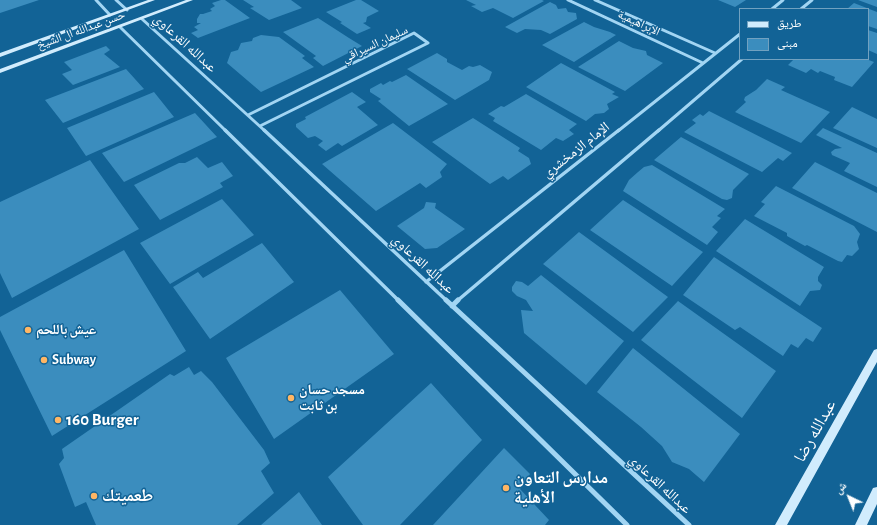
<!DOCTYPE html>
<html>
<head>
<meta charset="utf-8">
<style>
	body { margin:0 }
	#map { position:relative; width:877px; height:525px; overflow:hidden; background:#126396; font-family:"Alegreya Sans","Noto Naskh Arabic",sans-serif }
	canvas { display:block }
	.legend { position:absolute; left:739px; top:8px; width:130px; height:52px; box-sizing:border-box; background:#126396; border:1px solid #71a1c0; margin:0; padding:5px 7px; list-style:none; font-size:12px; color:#fff }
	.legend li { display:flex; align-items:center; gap:8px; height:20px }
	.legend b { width:20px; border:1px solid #71a1c0 }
	.north { position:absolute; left:829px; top:477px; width:40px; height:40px; -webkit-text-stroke:3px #126396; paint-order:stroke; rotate:317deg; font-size:11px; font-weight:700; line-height:16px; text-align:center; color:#fff }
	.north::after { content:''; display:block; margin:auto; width:14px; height:18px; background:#fff; clip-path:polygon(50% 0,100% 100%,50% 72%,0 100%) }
</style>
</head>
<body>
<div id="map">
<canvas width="877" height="525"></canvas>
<ul class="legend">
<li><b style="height:5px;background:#d1ecfd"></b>طريق</li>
<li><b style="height:11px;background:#3b8dbe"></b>مبنى</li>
</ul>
<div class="north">ش</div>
</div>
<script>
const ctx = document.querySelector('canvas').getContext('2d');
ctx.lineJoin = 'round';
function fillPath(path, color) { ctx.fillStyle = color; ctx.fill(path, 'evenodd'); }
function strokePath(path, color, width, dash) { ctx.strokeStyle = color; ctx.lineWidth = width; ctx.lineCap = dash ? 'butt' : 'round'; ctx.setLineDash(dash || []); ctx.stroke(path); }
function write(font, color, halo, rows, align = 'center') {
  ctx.font = font + ' "Alegreya Sans","Noto Naskh Arabic",sans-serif'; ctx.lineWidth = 3; ctx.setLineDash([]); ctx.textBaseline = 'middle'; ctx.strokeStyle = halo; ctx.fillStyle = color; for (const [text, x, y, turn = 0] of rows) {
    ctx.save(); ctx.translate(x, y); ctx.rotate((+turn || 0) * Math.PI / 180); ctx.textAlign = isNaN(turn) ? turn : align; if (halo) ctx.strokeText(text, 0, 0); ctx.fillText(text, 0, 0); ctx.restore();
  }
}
fillPath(new Path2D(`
	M 0,0 L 39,0 L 0,13 Z
	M 221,0 L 225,0 L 250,18 L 198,38 L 191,33 L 198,30 L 194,27 L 201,23 L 197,23 L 197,19 L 200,14 L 203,14 L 212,11 L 210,9 L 215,6 L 212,3 Z
	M 243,0 L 291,0 L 302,8 L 269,20 L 250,8 L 254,7 Z
	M 356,0 L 361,0 L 379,11 L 367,17 L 366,22 L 363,23 L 371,28 L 357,34 L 340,23 L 342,22 L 326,12 Z
	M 466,0 L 542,0 L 544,1 L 513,18 L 493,8 L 482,12 L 471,6 L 476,5 Z
	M 718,0 L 746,0 L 735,7 Z
	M 858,0 L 877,0 L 877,7 Z
	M 550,2 L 556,5 L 558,9 L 566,8 L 568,12 L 576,13 L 577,19 L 550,34 L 541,30 L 525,29 L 517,33 L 505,27 Z
	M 854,3 L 877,12 L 877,29 L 868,26 L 868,9 L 847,9 Z
	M 318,18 L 349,38 L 362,46 L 323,66 L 313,58 L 316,56 L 283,32 Z
	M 584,22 L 594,27 L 610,32 L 616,35 L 574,62 L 542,45 Z
	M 868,30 L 877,33 L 877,54 L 868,50 Z
	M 261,35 L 279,37 L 305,56 L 302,58 L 314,67 L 261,92 L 227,63 L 231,52 L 238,50 L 241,43 L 252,41 L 253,38 Z
	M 619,41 L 633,48 L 646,51 L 647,55 L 663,63 L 625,91 L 578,67 Z
	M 106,46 L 110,50 L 104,54 L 120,67 L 73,85 L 62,74 L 72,70 L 64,62 Z
	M 437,53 L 447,59 L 447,62 L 462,70 L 469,66 L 473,67 L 480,65 L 492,72 L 489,80 L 455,100 L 407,69 Z
	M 794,59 L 866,59 L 874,62 L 852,87 L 834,80 L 835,77 L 820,71 L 818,73 L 811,69 L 806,73 L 788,65 Z
	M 561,63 L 615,92 L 612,94 L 619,97 L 607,104 L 609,109 L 604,113 L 595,114 L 586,121 L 526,87 Z
	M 126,69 L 144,89 L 63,123 L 45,100 Z
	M 406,75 L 448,104 L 409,126 L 378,101 L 381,99 L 370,92 L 370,89 L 381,83 L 383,85 L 390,81 L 392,82 Z
	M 767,79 L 785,87 L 781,90 L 830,112 L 801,143 L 735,112 L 746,102 L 744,100 L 745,97 L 756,90 Z
	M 154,92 L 174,117 L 86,156 L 67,128 Z
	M 352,92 L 366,102 L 357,107 L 378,125 L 342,146 L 338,143 L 326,151 L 318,145 L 323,141 L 315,136 L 308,138 L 296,127 L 296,124 L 306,119 L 305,117 Z
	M 526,94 L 577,124 L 569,130 L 574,134 L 563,141 L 556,138 L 541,150 L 493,121 L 495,118 L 488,114 L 501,106 L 504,107 Z
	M 852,107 L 877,119 L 877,148 L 833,128 Z
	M 709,111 L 792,153 L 783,161 L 778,158 L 762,172 L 684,132 L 696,123 L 692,120 L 700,114 L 703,116 Z
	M 195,113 L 217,137 L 124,182 L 102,153 Z
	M 473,118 L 520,148 L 518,151 L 529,158 L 531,164 L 508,180 L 503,176 L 490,184 L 432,142 Z
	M 393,123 L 447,164 L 440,172 L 442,177 L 426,188 L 420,183 L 376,211 L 322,164 Z
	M 823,128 L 877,153 L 877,187 L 844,171 L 850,163 L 832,155 L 831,152 L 835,149 L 842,148 L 816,135 Z
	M 681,137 L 749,174 L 733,190 L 732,198 L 727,200 L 722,199 L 654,160 Z
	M 197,157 L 208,168 L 222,162 L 233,176 L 220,183 L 223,187 L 160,220 L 134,185 L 179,163 L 185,163 Z
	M 90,160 L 139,229 L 12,298 L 0,273 L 0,202 Z
	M 815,162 L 877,193 L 877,232 L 792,188 Z
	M 652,165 L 725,209 L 717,216 L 721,218 L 712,227 L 718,232 L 707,245 L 623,191 L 629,180 L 638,172 L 644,167 Z
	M 776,186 L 854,226 L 860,234 L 857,242 L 859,249 L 852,256 L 847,255 L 842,262 L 838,261 L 807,245 L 805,246 L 787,236 L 787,233 L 754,216 L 765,204 L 761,202 Z
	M 222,199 L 254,235 L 170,284 L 140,243 Z
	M 623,200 L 703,252 L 672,286 L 590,230 Z
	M 426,202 L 436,203 L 435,208 L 465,229 L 437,248 L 425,249 L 397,226 L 424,208 Z
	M 745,219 L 824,267 L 818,277 L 818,281 L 822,285 L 820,290 L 810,291 L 800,306 L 716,251 Z
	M 579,232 L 668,297 L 633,332 L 543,264 Z
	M 262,243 L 294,282 L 210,339 L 173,287 L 198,272 L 203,278 Z
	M 124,250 L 186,351 L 52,436 L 0,330 L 0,317 Z
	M 714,257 L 822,328 L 813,342 L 806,338 L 798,348 L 791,344 L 783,356 L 740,327 L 735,330 L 683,295 Z
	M 541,275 L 624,341 L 586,385 L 524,333 L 521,310 L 533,311 L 526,300 L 517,296 L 512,291 L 512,287 L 516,281 L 522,282 L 528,286 Z
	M 340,290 L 394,354 L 274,439 L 226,358 Z
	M 678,301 L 776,371 L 742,418 L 641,340 Z
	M 633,348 L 740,434 L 704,482 L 689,469 L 672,462 L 662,446 L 641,427 L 597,392 Z
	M 189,367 L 194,375 L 201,371 L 212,382 L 264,450 L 270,463 L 261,471 L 274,493 L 237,525 L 96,525 L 86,502 L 75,507 L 59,464 L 64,458 L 62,449 L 170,374 L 174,376 Z
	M 431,383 L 482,440 L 400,525 L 363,525 L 328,477 Z
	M 504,448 L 530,474 L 520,489 L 549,520 L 545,525 L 433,525 Z
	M 299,492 L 322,525 L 261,525 Z`), '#3b8dbe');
strokePath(new Path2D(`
	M 96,0 L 110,15
	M 116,0 L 127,10
	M 568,0 L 703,63
	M 595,0 L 715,53
	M 772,9 L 783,0
	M 801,9 L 812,0
	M 142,19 L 265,131
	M 120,27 L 226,131
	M 248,115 L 414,33 L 428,43 L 260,126
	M 618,131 L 740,34
	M 658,131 L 742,59`), '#a2d5f3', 3);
strokePath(new Path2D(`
	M 225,130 L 399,301
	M 264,130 L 447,301
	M 426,282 L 619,130
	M 457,301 L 659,130`), '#a2d5f3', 3.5);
strokePath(new Path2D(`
	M 398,300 L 627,525
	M 446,300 L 689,525
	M 452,306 L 458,300`), '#a2d5f3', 5);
fillPath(new Path2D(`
	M 148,0 L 155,0 L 0,57 L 0,53 Z
	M 186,0 L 193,0 L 0,73 L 0,69 Z
	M 877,349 L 877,362 L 787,525 L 775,525 L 874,350 Z
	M 877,487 L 877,504 L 867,525 L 855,525 L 873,488 Z`), '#d1ecfd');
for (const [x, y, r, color] of [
	[28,330,4,"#ffb664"],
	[44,360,4,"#ffb664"],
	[291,398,4,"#ffb664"],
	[58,420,4,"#ffb664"],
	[506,488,4,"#ffb664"],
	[94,496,4,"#ffb664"]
]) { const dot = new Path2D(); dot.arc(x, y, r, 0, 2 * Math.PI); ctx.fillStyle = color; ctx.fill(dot); strokePath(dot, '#126396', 1.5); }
write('12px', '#fff', '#126396', [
	["الإبراهيمية",639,23,25],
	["حسن عبدالله ال الشيخ",81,30,-20],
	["سليمان السيراقي",375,44,-25]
]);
write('14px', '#fff', '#126396', [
	["عبدالله القرعاوي",185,43,42],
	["الإمام الزمخشري",576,150,-38],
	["عبدالله القرعاوي",423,264,43],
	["عبدالله القرعاوي",660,484,43]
]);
write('bold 14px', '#fff', '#126396', [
	["عيش باللحم",36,330],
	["Subway",52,360],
	["مسجد حسان",299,390],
	["بن ثابت",299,406]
], 'left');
write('bold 17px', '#fff', '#126396', [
	["160 Burger",66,420],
	["مدارس التعاون",514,478],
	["الأهلية",514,498],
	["طعميتك",102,496]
], 'left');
write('17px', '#fff', '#126396', [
	["عبدالله رضا",815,431,-61]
]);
</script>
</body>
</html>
